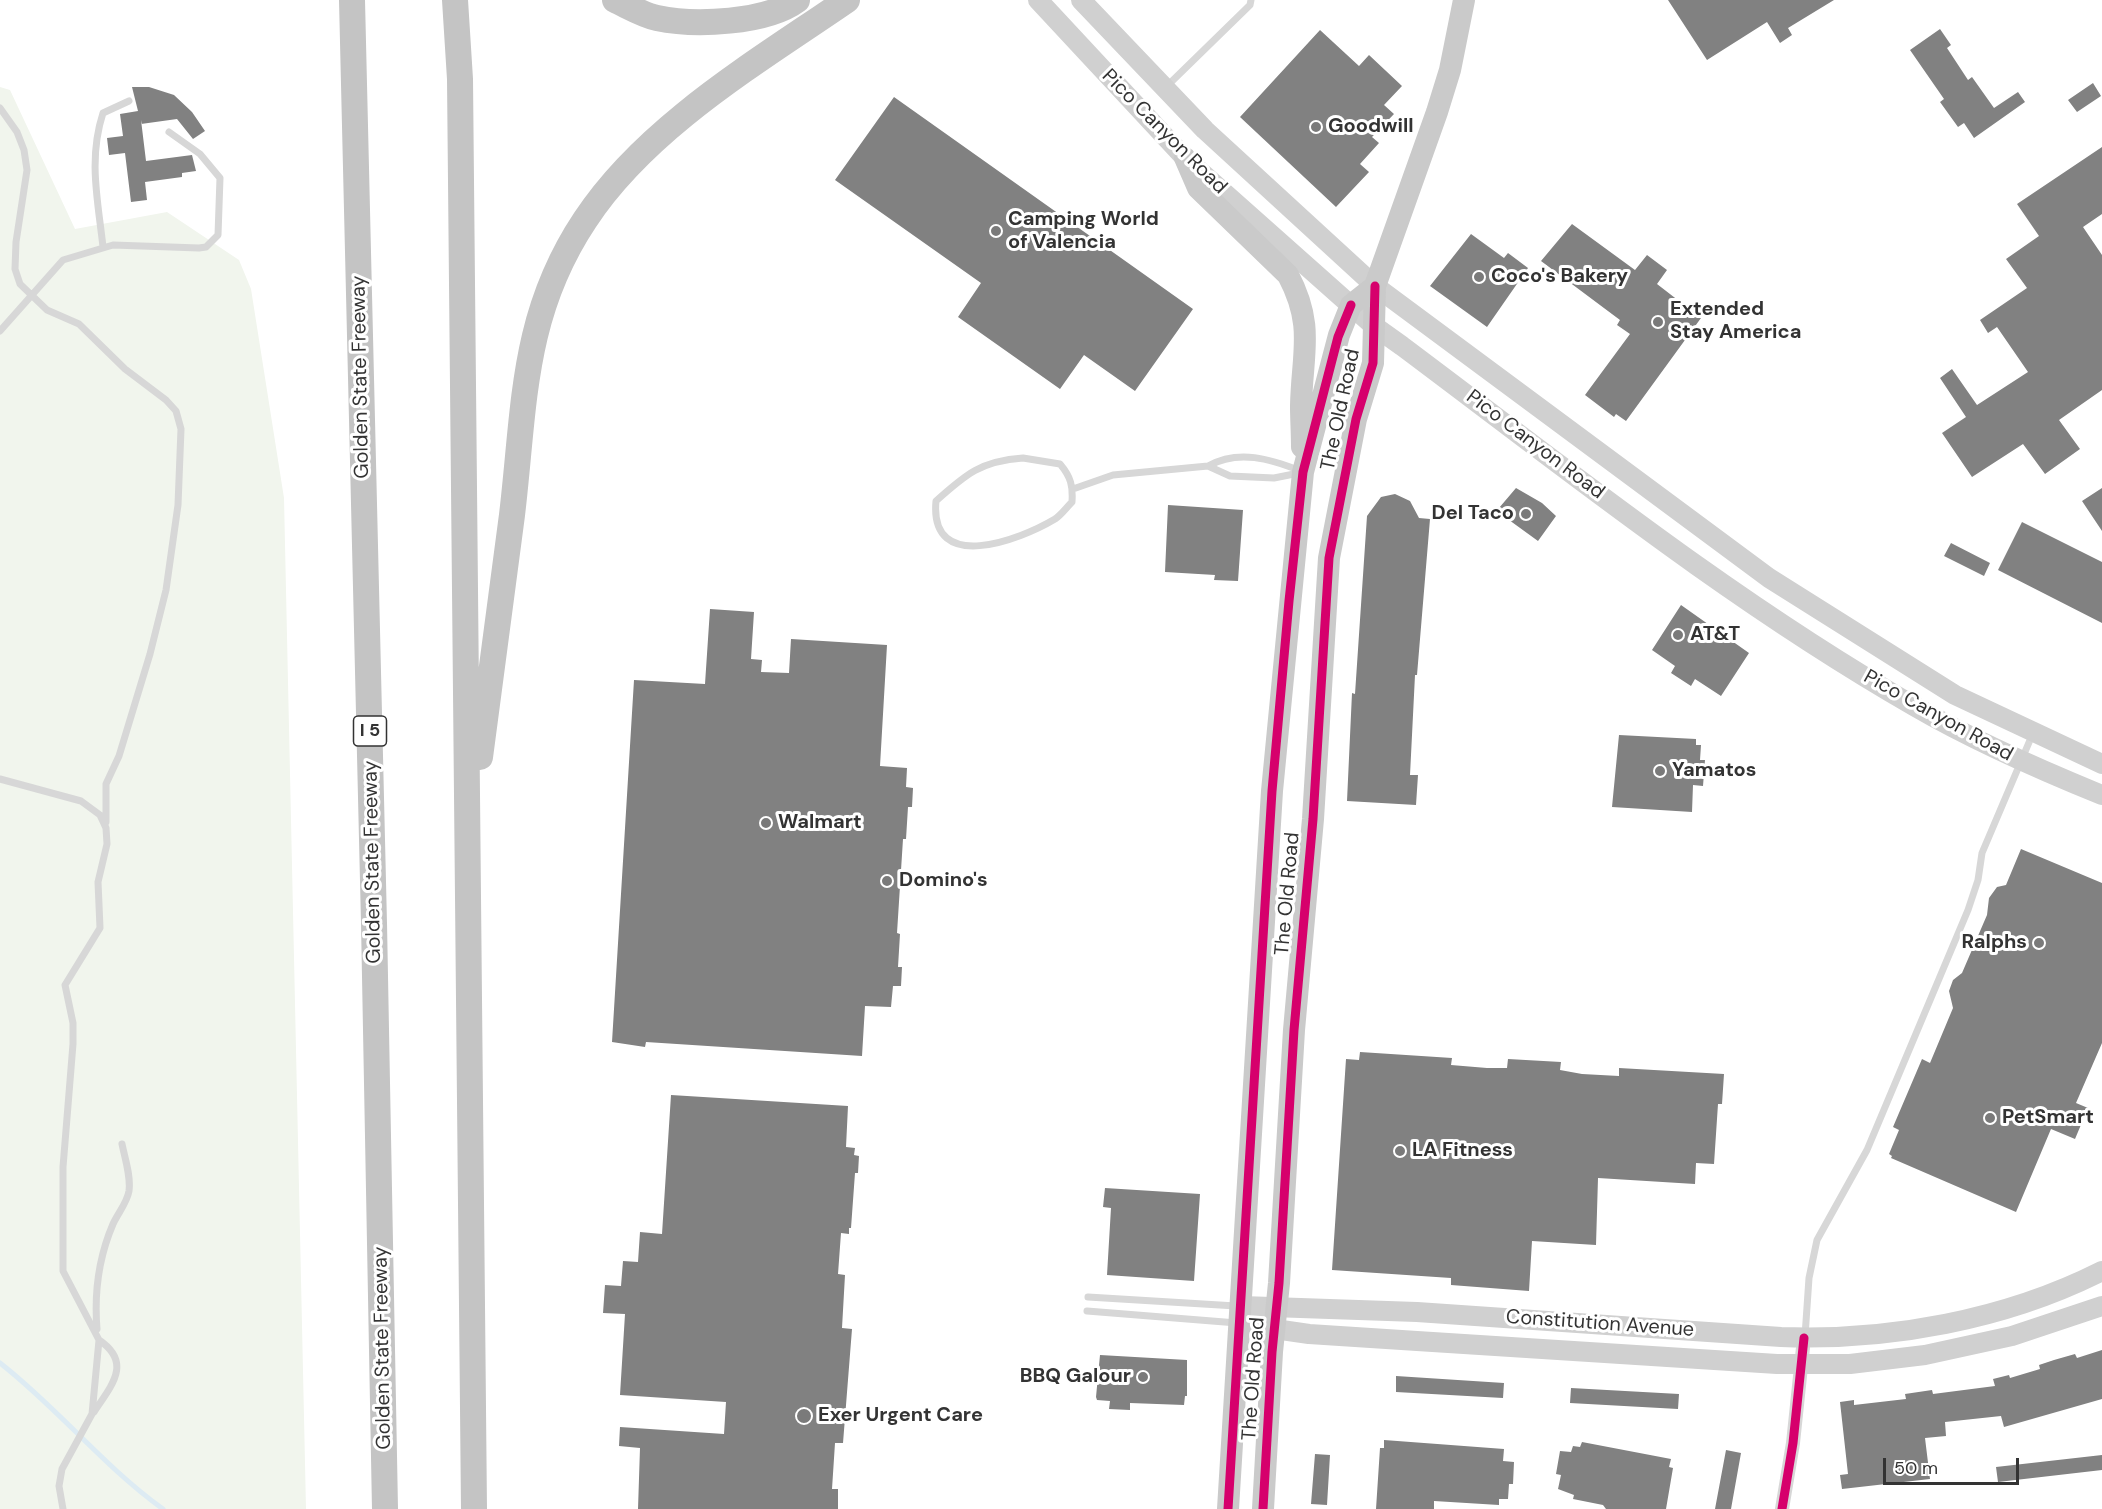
<!DOCTYPE html>
<html>
<head>
<meta charset="utf-8">
<style>
	body { margin:0 }
	#map { position:relative; width:2102px; height:1509px; overflow:hidden; background:#fff; font-family:"DM Sans",sans-serif }
	canvas { display:block }
	.scale { position:absolute; left:1883px; top:1458px; width:136px; height:27px; box-sizing:border-box; border:3px solid #333; border-top:0; padding-left:8px; font-size:18px; line-height:21px; white-space:nowrap; color:#333; -webkit-text-stroke:4px #fff; paint-order:stroke }
</style>
</head>
<body>
<div id="map">
<canvas width="2102" height="1509"></canvas>
<div class="scale">50 m</div>
</div>
<script>
const ctx = document.querySelector('canvas').getContext('2d');
ctx.lineJoin = 'round';
function fillPath(path, color) { ctx.fillStyle = color; ctx.fill(path, 'evenodd'); }
function strokePath(path, color, width, dash) { ctx.strokeStyle = color; ctx.lineWidth = width; ctx.lineCap = dash ? 'butt' : 'round'; ctx.setLineDash(dash || []); ctx.stroke(path); }
function write(font, color, halo, rows, align = 'center') {
  ctx.font = font + ' "DM Sans",sans-serif'; ctx.lineWidth = 6; ctx.setLineDash([]); ctx.textBaseline = 'middle'; ctx.strokeStyle = halo; ctx.fillStyle = color; for (const [text, x, y, turn = 0] of rows) {
    ctx.save(); ctx.translate(x, y); ctx.rotate((+turn || 0) * Math.PI / 180); ctx.textAlign = isNaN(turn) ? turn : align; if (halo) ctx.strokeText(text, 0, 0); ctx.fillText(text, 0, 0); ctx.restore();
  }
}
fillPath(new Path2D(`
	M 0,87 L 10,90 L 75,229 L 167,212 L 239,260 L 251,289 L 284,498 L 306,1509 L 0,1509 Z`), '#f1f5ed');
strokePath(new Path2D(`
	M 0,1363 C 58,1408 103,1466 163,1509`), '#ddebf3', 5);
fillPath(new Path2D(`
	M 1668,0 L 1834,0 L 1788,28 L 1792,35 L 1780,43 L 1767,22 L 1707,60 Z
	M 1940,29 L 1951,45 L 1947,48 L 1968,80 L 1972,77 L 1994,108 L 2018,92 L 2025,102 L 1974,138 L 1964,123 L 1958,127 L 1940,102 L 1944,99 L 1910,50 Z
	M 1320,30 L 1359,66 L 1369,55 L 1402,86 L 1384,105 L 1394,114 L 1372,137 L 1379,143 L 1360,164 L 1369,172 L 1336,207 L 1240,117 Z
	M 2093,83 L 2101,96 L 2077,112 L 2068,100 Z
	M 132,87 L 149,87 L 174,95 L 192,112 L 205,131 L 193,139 L 177,119 L 141,124 L 141,120 L 146,161 L 192,155 L 196,171 L 182,173 L 182,177 L 145,182 L 147,200 L 131,202 L 125,153 L 109,155 L 107,138 L 123,136 L 120,114 L 138,111 Z
	M 894,97 L 1193,309 L 1135,391 L 1084,355 L 1060,389 L 958,317 L 981,283 L 835,180 Z
	M 2102,147 L 2102,214 L 2083,227 L 2102,255 L 2102,390 L 2059,420 L 2080,449 L 2045,474 L 2023,444 L 1972,477 L 1942,433 L 1966,417 L 1940,378 L 1952,369 L 1977,405 L 2028,372 L 1997,327 L 1988,333 L 1980,320 L 2027,288 L 2006,259 L 2039,236 L 2017,204 Z
	M 1572,224 L 1635,270 L 1647,255 L 1667,270 L 1657,284 L 1701,318 L 1626,421 L 1616,414 L 1614,417 L 1585,395 L 1630,334 L 1617,325 L 1620,320 L 1541,261 Z
	M 1471,234 L 1504,258 L 1508,253 L 1528,268 L 1487,327 L 1430,286 Z
	M 1516,488 L 1542,503 L 1556,516 L 1538,541 L 1498,512 L 1499,508 Z
	M 2102,488 L 2102,531 L 2082,501 Z
	M 1395,494 L 1410,501 L 1419,518 L 1430,519 L 1417,675 L 1415,675 L 1410,775 L 1418,775 L 1416,805 L 1347,801 L 1352,693 L 1355,694 L 1367,516 L 1381,497 Z
	M 1168,505 L 1243,510 L 1238,581 L 1214,580 L 1215,575 L 1165,572 Z
	M 2022,522 L 2102,562 L 2102,623 L 1998,570 Z
	M 1951,543 L 1990,563 L 1984,576 L 1944,556 Z
	M 1681,605 L 1749,653 L 1721,696 L 1695,679 L 1691,686 L 1671,673 L 1675,666 L 1652,650 Z
	M 710,609 L 754,612 L 751,659 L 762,660 L 761,672 L 789,673 L 791,639 L 887,645 L 880,766 L 907,768 L 906,787 L 913,788 L 912,807 L 908,807 L 906,839 L 903,839 L 897,933 L 900,934 L 898,967 L 902,967 L 901,986 L 893,986 L 891,1007 L 865,1006 L 862,1056 L 646,1042 L 645,1047 L 612,1042 L 634,680 L 705,684 Z
	M 1619,735 L 1696,739 L 1696,745 L 1701,745 L 1700,760 L 1705,760 L 1703,786 L 1693,785 L 1692,812 L 1612,807 Z
	M 2021,849 L 2102,883 L 2102,1043 L 2076,1103 L 2088,1108 L 2075,1139 L 2051,1129 L 2016,1212 L 1891,1158 L 1892,1156 L 1889,1154 L 1899,1130 L 1893,1127 L 1922,1059 L 1930,1063 L 1953,1008 L 1949,991 L 1953,980 L 1962,973 L 1987,915 L 1989,898 L 1997,887 L 2006,885 Z
	M 1360,1052 L 1452,1058 L 1451,1065 L 1487,1068 L 1507,1068 L 1508,1059 L 1561,1062 L 1560,1070 L 1582,1074 L 1619,1076 L 1619,1068 L 1724,1074 L 1722,1104 L 1718,1104 L 1714,1164 L 1696,1163 L 1695,1184 L 1598,1178 L 1596,1245 L 1532,1241 L 1529,1291 L 1451,1285 L 1451,1278 L 1332,1270 L 1346,1059 L 1359,1060 Z
	M 671,1095 L 848,1106 L 846,1147 L 855,1148 L 854,1155 L 859,1156 L 858,1173 L 855,1173 L 851,1228 L 849,1228 L 849,1234 L 841,1233 L 838,1274 L 845,1275 L 842,1328 L 852,1329 L 843,1443 L 835,1443 L 832,1489 L 838,1489 L 838,1509 L 638,1509 L 640,1448 L 619,1446 L 620,1427 L 724,1434 L 726,1402 L 620,1395 L 625,1314 L 603,1313 L 605,1285 L 621,1286 L 623,1261 L 638,1262 L 640,1232 L 662,1234 Z
	M 1105,1188 L 1200,1194 L 1194,1281 L 1107,1275 L 1111,1208 L 1103,1207 Z
	M 2102,1350 L 2102,1399 L 2004,1427 L 2001,1416 L 1945,1422 L 1946,1436 L 1925,1438 L 1930,1479 L 1842,1489 L 1840,1475 L 1848,1474 L 1840,1402 L 1854,1400 L 1854,1405 L 1906,1399 L 1905,1394 L 1932,1390 L 1933,1394 L 1995,1386 L 1993,1379 L 2009,1375 L 2010,1378 L 2040,1369 L 2039,1365 L 2054,1360 L 2075,1354 L 2077,1358 Z
	M 1100,1355 L 1187,1360 L 1187,1396 L 1185,1396 L 1184,1405 L 1130,1403 L 1130,1410 L 1109,1409 L 1110,1401 L 1097,1400 L 1096,1397 Z
	M 1396,1376 L 1504,1383 L 1503,1398 L 1396,1392 Z
	M 1571,1388 L 1679,1394 L 1678,1409 L 1570,1403 Z
	M 1384,1440 L 1504,1449 L 1503,1461 L 1514,1462 L 1513,1484 L 1509,1484 L 1508,1499 L 1499,1499 L 1499,1505 L 1434,1501 L 1434,1509 L 1376,1509 L 1380,1448 L 1384,1448 Z
	M 1582,1442 L 1671,1459 L 1669,1467 L 1673,1468 L 1666,1509 L 1606,1509 L 1603,1505 L 1573,1499 L 1574,1495 L 1558,1489 L 1561,1475 L 1556,1474 L 1560,1451 L 1571,1452 L 1573,1446 L 1580,1447 Z
	M 1726,1450 L 1741,1453 L 1731,1509 L 1715,1509 Z
	M 1315,1454 L 1330,1455 L 1327,1505 L 1311,1504 Z
	M 2102,1455 L 2102,1470 L 1998,1482 L 1996,1467 Z`), '#818181');
strokePath(new Path2D(`
	M 1166,87 L 1250,5 L 1251,0
	M 0,108 L 17,132 L 24,150 L 27,170 L 16,242 L 15,269 L 20,284 L 47,310 L 79,324 L 125,369 L 166,400 L 176,411 L 181,429 L 178,505 L 166,590 L 150,654 L 119,756 L 106,784 L 106,822
	M 103,247 C 98,201 88,159 103,113 L 129,101
	M 0,331 L 63,260 L 113,245 L 199,248 L 206,247 L 218,235 L 220,178 L 200,154 L 169,132
	M 1023,458 L 1060,464 C 1071,477 1073,486 1072,502 C 1066,508 1061,515 1055,519 C 1020,540 929,575 936,501 C 966,474 981,461 1023,458 Z
	M 1208,466 C 1239,449 1270,459 1301,471
	M 1073,489 L 1113,475 L 1208,466 L 1230,476 L 1274,478 L 1299,473
	M 0,779 L 81,801 L 100,815 L 106,828 L 107,844 L 98,882 L 100,928 L 65,985 L 73,1023 L 73,1044 L 63,1167 L 63,1271 L 99,1340 L 92,1414 L 62,1469 L 59,1486 L 63,1509
	M 1088,1297 L 1236,1306
	M 1087,1311 L 1237,1323
	M 97,1329 C 94,1292 98,1259 113,1224 C 118,1213 127,1203 129,1191 C 131,1176 125,1159 122,1144
	M 1805,1336 L 1809,1278 L 1817,1240 L 1867,1150 L 1968,910 L 1978,880 L 1982,853 L 2033,733
	M 94,1412 C 111,1386 133,1363 99,1340`), '#d7d7d7', 7);
strokePath(new Path2D(`
	M 1782,1509 L 1793,1443 L 1804,1338`), '#d7d7d7', 14);
strokePath(new Path2D(`
	M 1038,0 L 1185,158 L 1374,326 L 1402,346 C 1569,471 1733,602 1914,706 C 1974,741 2038,769 2102,795
	M 1081,0 L 1205,130 L 1375,286 L 1769,578 L 1955,695 L 2102,764
	M 1242,1306 L 1417,1312 L 1781,1337 C 1889,1341 2005,1320 2102,1271
	M 1240,1324 L 1309,1334 L 1417,1341 L 1777,1364 L 1850,1364 L 1925,1355 L 2012,1336 L 2102,1306`), '#d0d0d0', 20);
strokePath(new Path2D(`
	M 1185,158 L 1198,188 L 1288,275 C 1315,326 1302,353 1301,406 C 1301,419 1302,433 1302,447
	M 1228,1509 L 1272,791 L 1303,472 L 1339,335 L 1351,305 L 1375,286
	M 1263,1509 L 1272,1352 L 1279,1283 L 1294,1030 L 1313,819 L 1329,558 L 1356,419 L 1373,363 L 1375,286 L 1437,112 L 1450,70 L 1464,0`), '#cacaca', 22);
strokePath(new Path2D(`
	M 352,0 L 374,923 L 385,1509
	M 455,0 L 460,79 L 474,1509
	M 615,0 C 628,6 643,15 657,18 C 695,26 766,23 797,0
	M 480,757 C 490,676 502,596 512,515 C 525,406 521,316 585,220 C 646,127 757,62 847,0`), '#c4c4c4', 26);
strokePath(new Path2D(`
	M 1228,1509 L 1272,791 L 1289,601 L 1303,472 L 1338,337 L 1351,305
	M 1263,1509 L 1272,1352 L 1279,1283 L 1294,1030 L 1313,819 L 1329,558 L 1356,419 L 1373,363 L 1375,286
	M 1782,1509 L 1793,1443 L 1804,1338`), '#d6006c', 9);
for (const [x, y, r, color] of [
	[1316,127,6,"#7a7a7a"],
	[996,231,6,"#7a7a7a"],
	[1479,277,6,"#7a7a7a"],
	[1658,322,6,"#7a7a7a"],
	[1526,514,6,"#7a7a7a"],
	[1678,635,6,"#7a7a7a"],
	[1660,771,6,"#7a7a7a"],
	[766,823,6,"#7a7a7a"],
	[887,881,6,"#7a7a7a"],
	[2039,943,6,"#7a7a7a"],
	[1990,1118,6,"#7a7a7a"],
	[1400,1151,6,"#7a7a7a"],
	[1143,1377,6,"#7a7a7a"],
	[804,1416,8,"#7a7a7a"]
]) { const dot = new Path2D(); dot.arc(x, y, r, 0, 2 * Math.PI); ctx.fillStyle = color; ctx.fill(dot); strokePath(dot, '#fff', 2); }
for (const [x, y, w] of [
	[370,731,33]
]) { const box = new Path2D(); box.roundRect(x - w / 2, y - 15, w, 30, 4.5); ctx.fillStyle = '#fff'; ctx.fill(box); strokePath(box, '#333', 1.5); }
write('bold 18px', '#333', null, [
	["I 5",370,731]
]);
write('bold 20px', '#333', '#fff', [
	["Goodwill",1328,127],
	["Camping World",1008,220],
	["of Valencia",1008,243],
	["Coco's Bakery",1491,277],
	["Extended",1670,310],
	["Stay America",1670,333],
	["Del Taco",1514,514,"right"],
	["AT&T",1690,635],
	["Yamatos",1672,771],
	["Walmart",778,823],
	["Domino's",899,881],
	["Ralphs",2027,943,"right"],
	["PetSmart",2002,1118],
	["LA Fitness",1412,1151],
	["BBQ Galour",1131,1377,"right"],
	["Exer Urgent Care",818,1416]
], 'left');
write('20px', '#333', '#fff', [
	["Pico Canyon Road",1164,132,45],
	["Golden State Freeway",361,377,-91],
	["The Old Road",1341,410,-78],
	["Pico Canyon Road",1535,445,37],
	["Pico Canyon Road",1938,716,29],
	["Golden State Freeway",373,862,-91],
	["The Old Road",1288,894,-85],
	["Constitution Avenue",1600,1324,4],
	["Golden State Freeway",383,1348,-91],
	["The Old Road",1254,1379,-86]
]);
</script>
</body>
</html>
